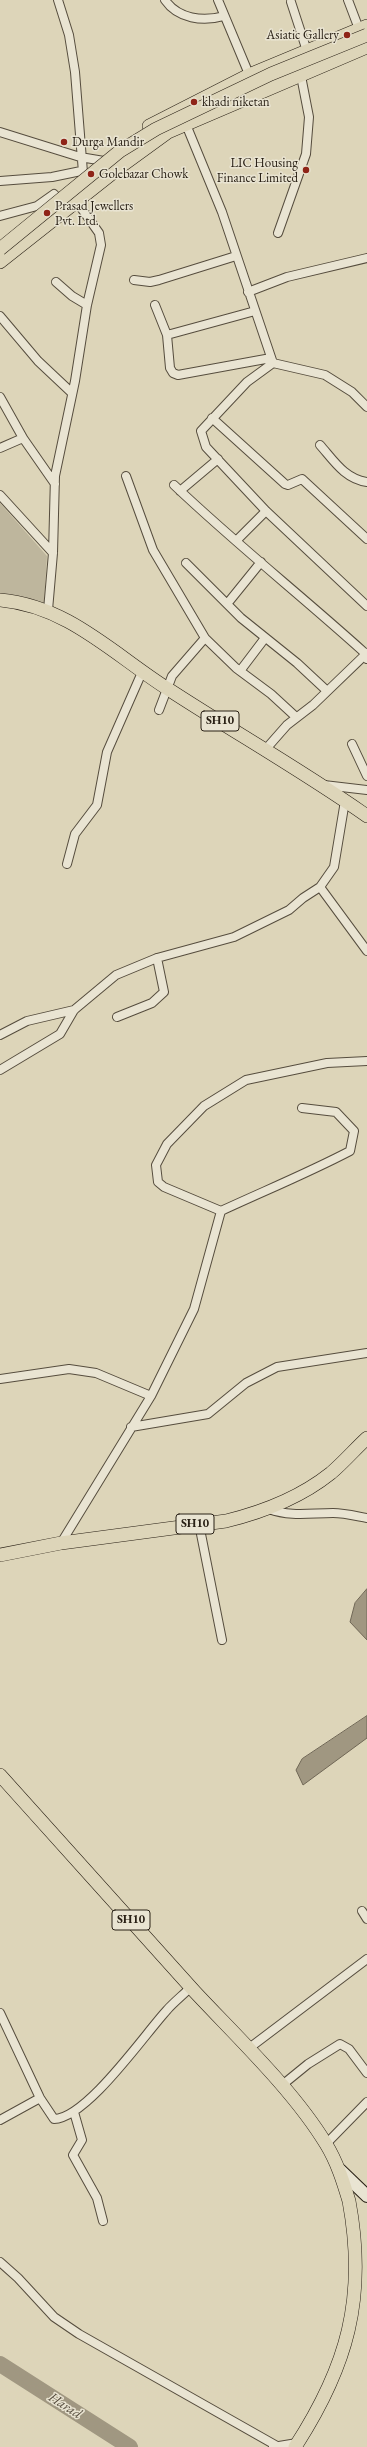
<!DOCTYPE html>
<html>
<head>
<meta charset="utf-8">
<style>
	body { margin:0 }
	canvas { display:block; background:#ddd5b9 }
</style>
</head>
<body>
<canvas width="367" height="2447"></canvas>
<script>
const ctx = document.querySelector('canvas').getContext('2d');
ctx.lineJoin = 'round';
function fillPath(path, color) { ctx.fillStyle = color; ctx.fill(path, 'evenodd'); }
function trace(path, color, width, dash) { ctx.strokeStyle = color; ctx.lineWidth = width; ctx.lineCap = dash ? 'butt' : 'round'; ctx.setLineDash(dash || []); ctx.stroke(path); }
function label(font, color, halo, rows, align = 'center') {
  ctx.font = font + ' "EB Garamond",serif'; ctx.lineWidth = 3; ctx.setLineDash([]); ctx.textBaseline = 'middle'; ctx.strokeStyle = halo; ctx.fillStyle = color; for (const [text, x, y, turn = 0] of rows) {
    ctx.save(); ctx.translate(x, y); ctx.rotate((+turn || 0) * Math.PI / 180); ctx.textAlign = isNaN(turn) ? turn : align; if (halo) ctx.strokeText(text, 0, 0); ctx.fillText(text, 0, 0); ctx.restore();
  }
}
fillPath(new Path2D(`
	M0,503L47,556L44,603L0,595Z`), '#beb69d');
const water = new Path2D(`
	M367,1589V1640L350,1622L355,1603Z
	M367,1716V1738L303,1785L296,1770L302,1759Z`);
fillPath(water, '#a09781');
trace(water, '#706756', 1);
trace(new Path2D(`
	M0,2364L130,2447`), '#a09781', 16);
const street = new Path2D(`
	M58,0L69,35L75,72L84,185
	M165,0C178,19 203,22 224,16
	M218,0L251,79
	M348,0L359,29
	M291,2L307,51
	M185,122L222,212L273,363
	M0,132L80,157L110,162
	M0,181L52,177L81,171
	M0,216L37,206L54,194L62,203
	M278,233L306,154L309,117L301,76
	M134,280L150,282L159,280L236,256
	M56,282L72,296L87,305
	M248,292L287,277L367,258
	M155,305L167,335L170,368L173,373L178,375L271,358
	M0,316L38,361L72,393
	M167,335L255,311
	M0,397L23,438L0,448
	M367,407L352,392L325,375L273,363L247,382L201,431L206,447L266,511L367,606
	M212,418L285,484L288,485L302,479L367,539
	M23,438L55,484
	M320,445C334,461 345,479 367,482
	M126,476L153,550L205,638L236,668L271,694L296,717
	M174,485C236,544 303,597 366,654L367,659
	M180,491L218,459
	M0,495L53,553
	M236,541L266,511
	M186,563L241,618L297,663L326,690
	M227,604L261,562
	M48,610L53,553L55,476L75,381L87,305L101,245L99,233L77,202
	M240,671L265,638
	M159,710L172,676L205,638
	M352,744L367,776
	M265,750L287,725L313,705L367,653
	M324,785L367,790
	M67,864L75,834L97,805L107,752L143,670
	M320,887L334,867L345,801
	M117,1017L152,1003L164,992L157,958
	M0,1035L27,1021L74,1010
	M0,1070L60,1034L74,1010L116,975L157,958L234,937L289,910L303,898L320,887L367,951
	M221,1211C264,1191 308,1173 350,1151L354,1131L336,1112L302,1108
	M0,1379L69,1369L96,1373L151,1396
	M131,1427L208,1414L246,1383L277,1367L367,1353
	M269,1509C291,1517 310,1513 333,1513C344,1513 356,1516 367,1518
	M199,1524L222,1640
	M61,1543L151,1396L194,1309L221,1211L164,1187L158,1182L156,1165L167,1144L204,1106L246,1080L327,1063L367,1061
	M362,1911L367,1919
	M0,2013L40,2098L54,2119C87,2118 144,2035 167,2010C174,2002 183,1995 191,1987
	M248,2049L367,1959
	M281,2086L308,2064L340,2044L349,2049L367,2073
	M74,2112L82,2140L73,2155L97,2198L103,2221
	M0,2120L40,2098
	M326,2144L367,2102
	M0,2262L18,2278L54,2317L79,2334L277,2446
	M273,2447L297,2443`);
const secondary = new Path2D(`
	M340,2170L367,2196`);
const primary = new Path2D(`
	M149,126L249,75L367,26
	M0,262L124,164L168,132L367,47
	M0,600C68,606 113,654 168,689C234,732 303,771 367,816
	M0,1555L61,1543L226,1521C263,1512 301,1497 331,1473C344,1462 355,1449 367,1438
	M0,1775C65,1847 130,1920 195,1992C238,2038 294,2091 326,2144C337,2162 343,2181 349,2201C367,2298 347,2367 295,2447`);
trace(street, '#564d3e', 10);
trace(secondary, '#292015', 14);
trace(primary, '#292015', 14);
trace(street, '#e9e4d2', 8);
trace(secondary, '#e9e4d2', 12);
trace(primary, '#ddd5b9', 13);
const primaryBridge = new Path2D(`
	M0,249L120,151L156,129L271,74L367,35`);
trace(primaryBridge, '#292015', 14, []);
trace(primaryBridge, '#ddd5b9', 13);
for (const [x, y, r, color] of [
	[347,35,4,"#8f2418"],
	[194,102,4,"#8f2418"],
	[64,142,4,"#8f2418"],
	[306,170,4,"#8f2418"],
	[91,174,4,"#8f2418"],
	[47,213,4,"#8f2418"]
]) { const dot = new Path2D(); dot.arc(x, y, r, 0, 2 * Math.PI); ctx.fillStyle = color; ctx.fill(dot); trace(dot, '#e9e4d2', 1.5); }
for (const [x, y, w] of [
	[220,721,38],
	[195,1524,38],
	[131,1920,38]
]) { const box = new Path2D(); box.roundRect(x - w / 2, y - 10, w, 20, 3); ctx.fillStyle = '#e9e4d2'; ctx.fill(box); trace(box, '#292015', 1); }
label('bold 12px', '#292015', null, [
	["SH10",220,721],
	["SH10",195,1524],
	["SH10",131,1920]
]);
label('13px', '#292015', '#e9e4d2', [
	["Asiatic Gallery",339,35,"right"],
	["khadi niketan",202,102],
	["Durga Mandir",72,142],
	["LIC Housing",298,163,"right"],
	["Finance Limited",298,178,"right"],
	["Golebazar Chowk",99,174],
	["Prasad Jewellers",55,206],
	["Pvt. Ltd.",55,221]
], 'left');
label('italic 14px', '#534a3b', '#e9e4d2', [
	["Harad",65,2406,33]
]);
</script>
</body>
</html>
